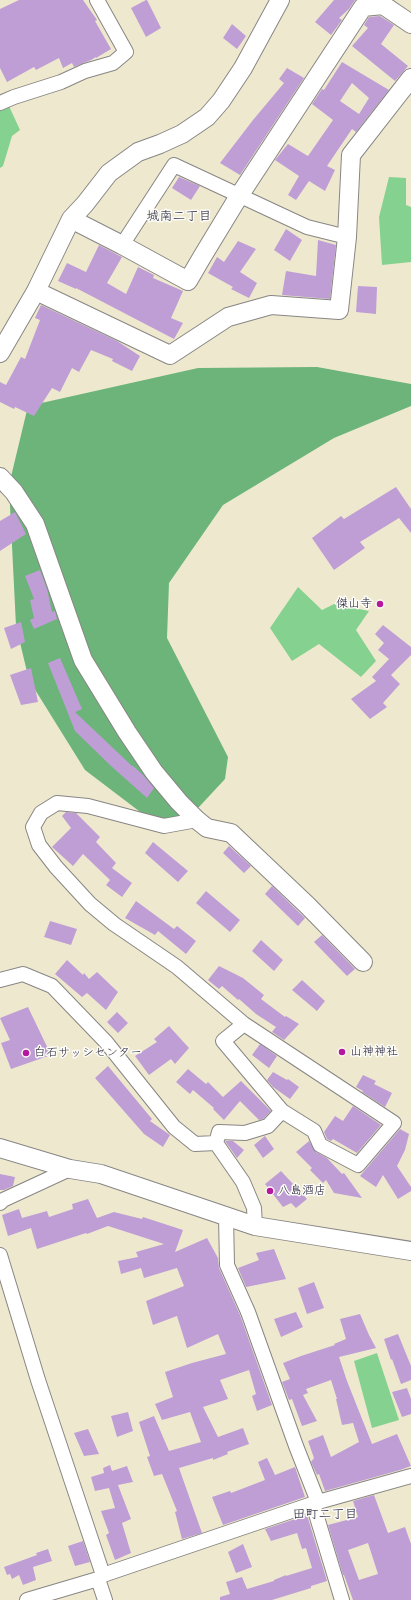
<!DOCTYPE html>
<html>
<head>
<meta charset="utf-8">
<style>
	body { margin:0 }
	canvas { display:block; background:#eee9ce }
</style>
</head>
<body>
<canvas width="411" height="1600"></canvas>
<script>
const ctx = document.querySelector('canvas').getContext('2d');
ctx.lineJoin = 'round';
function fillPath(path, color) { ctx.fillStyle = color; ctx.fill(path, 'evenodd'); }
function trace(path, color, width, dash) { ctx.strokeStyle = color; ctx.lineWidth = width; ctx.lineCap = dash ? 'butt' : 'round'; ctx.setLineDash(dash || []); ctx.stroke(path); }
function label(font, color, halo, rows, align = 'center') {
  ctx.font = font + ' Sriracha,"Klee One",sans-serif'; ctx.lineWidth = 3; ctx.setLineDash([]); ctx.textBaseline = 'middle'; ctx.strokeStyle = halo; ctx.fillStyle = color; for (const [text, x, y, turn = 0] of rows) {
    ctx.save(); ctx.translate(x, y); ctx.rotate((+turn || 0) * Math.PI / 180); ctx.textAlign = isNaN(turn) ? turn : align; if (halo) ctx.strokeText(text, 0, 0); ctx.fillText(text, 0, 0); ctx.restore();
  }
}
fillPath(new Path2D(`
	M9,106L20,130L12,136L3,166L0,168V111Z
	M389,177L406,178V205L411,207V262L382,265L379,217Z
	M298,587L322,610L334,604L369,611L356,630L376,661L361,677L319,644L292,661L270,628Z
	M377,1353L399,1420L372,1428L354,1361Z`), '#85d290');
fillPath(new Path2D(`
	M317,367L411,384V406L334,438L223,505L169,583L167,638L228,757L225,779L199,807L160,827L85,770L29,680L16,626L9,485L28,406L198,368Z`), '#6cb47a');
fillPath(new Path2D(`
	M19,0H83L97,20L95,21L111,49L96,58V57L91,60L74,67L72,63L63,68L59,58L36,70L34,67L7,82L0,68V9Z
	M146,0H147L161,28L146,37L131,8Z
	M334,0H355L349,9L339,18L342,20L331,35L315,22Z
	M380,16L394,25L381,44L408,66L395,81L352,46L368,28L364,25L369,17Z
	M232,24L246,36L237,49L223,38Z
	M342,62L389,90L356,132L352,129L327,166L335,170L325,191L309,181L296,200L288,195L299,176L275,160L288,144L308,156L333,120L312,104L322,89L324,90ZM352,83L369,98L359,114L340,101Z
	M287,68L304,78L240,175L220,163L253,120L284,83L279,79Z
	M179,177L200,186L191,200L172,188Z
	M286,229L302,240L290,261L274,250Z
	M318,240L336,245L330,299L282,295L286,271L316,276Z
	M238,241L256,249L240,272L257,283L249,298L231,289L233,287L208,273L217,257L224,262Z
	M99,245L122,257L107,283L126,294L138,267L154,275L153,278L183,291L171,318L183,323L174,339L76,288V289L58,281L67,263L86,272Z
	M358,286L377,287L376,314L356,312Z
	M41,305L117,341L140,356L132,371L112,361L113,359L91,350L79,372L72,368L60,392L52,388L34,416L15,407L14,409L0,402V382L6,385L21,357L25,359L40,320L35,318Z
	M396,487L411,509V533L399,518L360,542L365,548L334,570L312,538L341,516L344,519Z
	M15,512L26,534L0,551V521Z
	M40,570L47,589L52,612L55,611L57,619L34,629L30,620L34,618L30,600L34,599L25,576Z
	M21,622L25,642L11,649L4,628Z
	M383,625L411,647V655L391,675L400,684L383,703L387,707L370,719L351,699L376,681L372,677L389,659L378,650L384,643L375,634Z
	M60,658L82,709L75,712L132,766H133L143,775L154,788L147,798L110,765L75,731L48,663Z
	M31,668L38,702L21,705L10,675Z
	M66,812L76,813L100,837L96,842L116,863L112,868L132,883L122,897L106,885L110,880L83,854L73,866L52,847L71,828L62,816Z
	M153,842L188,871L178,882L145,853Z
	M229,846L251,866L244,873L223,853Z
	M272,886L305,918L298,926L265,894Z
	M206,891L240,920L230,932L196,903Z
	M136,901L174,929L177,926L196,941L186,954L158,931L155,935L125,918Z
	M50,921L77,929L71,945L44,937Z
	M322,935L355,969L347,976L314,942Z
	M261,940L283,960L274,971L252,951Z
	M67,960L83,975L84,973L89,979L97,972L118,992L106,1010L87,993L82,997L55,974Z
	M219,966L243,978L264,995L261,999L285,1017L286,1016L299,1024L284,1040L272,1032L276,1027L256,1014L239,999L238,1000L222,986L219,989L208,980Z
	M302,980L325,1001L317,1011L292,990Z
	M28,1007L51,1055L11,1069L1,1043L10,1040L0,1018Z
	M117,1012L128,1023L118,1033L107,1022Z
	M169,1026L189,1048L175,1064L171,1059L149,1075L135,1056L157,1042L154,1039Z
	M260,1044L277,1056L269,1068L252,1055Z
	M108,1066L152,1119L150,1121L170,1135L163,1147L144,1134L95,1078Z
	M188,1069L206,1084L208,1082L223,1097L241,1081L271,1111L263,1119L259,1120L240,1101L224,1120L213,1109L214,1108L193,1090L190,1094L176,1082Z
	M273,1072L287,1080L288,1079L299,1087L290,1099L273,1087L267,1080Z
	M363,1075L376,1081L374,1084L392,1093L385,1107L362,1092L363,1091L356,1087Z
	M353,1106L381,1125L357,1153L333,1139L331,1141L327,1139L324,1132L335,1116L343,1121Z
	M400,1129L409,1134L405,1150L397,1166L411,1187V1191L398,1199L383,1175L376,1187L360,1176Z
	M265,1136L274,1149L263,1158L254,1145Z
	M225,1141H233L244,1150L237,1158Z
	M309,1141L316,1152L327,1158L342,1174L344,1173L362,1198L334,1193L326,1180L323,1183L310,1170L312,1168L296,1152Z
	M281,1171L307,1199L296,1208L291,1203L283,1207L265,1184Z
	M0,1174L15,1177L13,1186L4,1190H0Z
	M88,1199L97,1218L114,1212L142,1219L143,1217L183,1230L175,1252L207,1238L218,1258L219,1268L240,1315L272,1405L257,1411L252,1396L256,1394L249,1370L220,1380L228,1399L203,1407L218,1437L243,1428L249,1444L227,1452L228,1454L213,1460V1458L179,1468L202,1533L182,1539L175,1512L177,1511L162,1474L154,1476L147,1457L150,1456L139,1422L154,1416L169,1451L201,1442L190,1412L162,1420L155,1404L173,1397L165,1372L192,1363L226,1354L218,1334L187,1348L177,1316L153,1325L146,1301L184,1286L177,1268L144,1278L141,1268L121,1274L118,1261L138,1257L136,1252L164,1244L108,1226L87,1234L86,1233L37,1249L31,1228L8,1236L2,1215L19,1209L22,1218L47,1211L49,1217L73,1209L72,1204Z
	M274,1249L286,1279L246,1287L238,1268L259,1260L256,1253Z
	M314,1282L324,1308L307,1314L298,1288Z
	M296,1312L303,1327L281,1337L274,1319Z
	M360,1314L369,1335L376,1348L339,1357L347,1381L372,1444L397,1434L411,1466L400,1470L325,1491L319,1474L317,1475L311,1462L314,1458L308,1441L323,1435L331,1457L359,1442L353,1423L342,1425L336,1399H337L331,1380L306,1389L308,1393L303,1395L317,1421L302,1426L292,1399L289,1400L282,1382L290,1379L283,1363L301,1356L335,1345L334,1344L346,1339L340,1319Z
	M398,1334L411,1366V1380L401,1384L392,1359L391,1360L384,1339Z
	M407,1388L411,1399V1414L402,1417L392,1392Z
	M128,1412L133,1431L117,1437L111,1416Z
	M88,1429L99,1454L84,1456L74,1433Z
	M267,1458L275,1475L295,1467L305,1497L223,1525L212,1497L230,1491L231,1493L265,1480L258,1462Z
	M110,1465L112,1471L127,1466L133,1482L118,1485L131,1519L122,1523L131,1553L115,1560L106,1535L109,1533L101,1511L115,1508L109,1488L95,1491L91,1477L104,1473L103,1468Z
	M374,1495L388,1533L405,1527L411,1544V1600H353L344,1575H343L328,1525L358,1517L353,1501ZM368,1543L378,1574L359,1580L348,1550Z
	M307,1515L327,1581L311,1586V1588L272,1600H220V1597L230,1594L226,1582L242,1577L247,1589L274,1581V1580L286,1575V1576L312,1568L306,1548L302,1549L297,1533L271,1541L265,1529Z
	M83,1541L90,1562L75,1566L68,1546Z
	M243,1544L252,1567L236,1573L228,1552Z
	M48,1549L52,1561L33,1567L36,1580L23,1585L19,1575L12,1579L10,1574L7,1575L4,1567L37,1555L36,1553Z`), '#bf9ed6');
const minor = new Path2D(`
	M0,103L14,97L61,82L85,71L113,63L126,52L97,0
	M122,245L174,165L307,227L347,237
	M197,820L164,826L88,806L57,803L41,813L33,827L39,845L56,867L90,904L114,924L177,967L244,1024L394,1123L358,1165L320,1145L314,1131L282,1111
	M0,980L23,974L52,986L106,1042L174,1127L195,1144L216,1143
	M216,1143L219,1132L245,1133L268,1126L282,1111L223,1041L244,1024
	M216,1143L243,1182L254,1208L255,1226
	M0,1203L3,1200L70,1169
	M226,1217L227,1265L248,1312L296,1446L318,1502
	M0,1255L38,1380L103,1575
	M313,1504L342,1600
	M98,1579L105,1600
	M27,1600L98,1579L103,1575L318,1502L411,1476`);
const tertiary = new Path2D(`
	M71,219L122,245L188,281L202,257L239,196L363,7L383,5L411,24
	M36,291L170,355L228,317L271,305L339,310L347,237L351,155L411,78
	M0,353L36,291L71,219L85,204L109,173L138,152L160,144L182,134L207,117L221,101L243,68L280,0
	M0,477L14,492L35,524L83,660L127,732L154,772L179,802L197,820L207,828L231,833L307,905L363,962
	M0,1148L70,1169L101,1174L255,1226L411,1251`);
trace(minor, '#888684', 16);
trace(tertiary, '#888684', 20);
trace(minor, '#fff', 14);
trace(tertiary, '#fff', 18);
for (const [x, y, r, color] of [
	[380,604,4,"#b5179e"],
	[342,1052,4,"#b5179e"],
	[26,1053,4,"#b5179e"],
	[270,1191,4,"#b5179e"]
]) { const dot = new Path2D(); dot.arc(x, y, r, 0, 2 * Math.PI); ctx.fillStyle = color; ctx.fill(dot); trace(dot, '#fdfcf7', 1.5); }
label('12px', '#22223b', '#fdfcf7', [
	["傑山寺",372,604,"right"],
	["山神神社",350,1052],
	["白石サッシセンター",34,1053],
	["八島酒店",278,1191]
], 'left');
label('13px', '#22223b', '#fdfcf7', [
	["城南二丁目",179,217],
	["田町二丁目",325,1515]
]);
</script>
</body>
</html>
